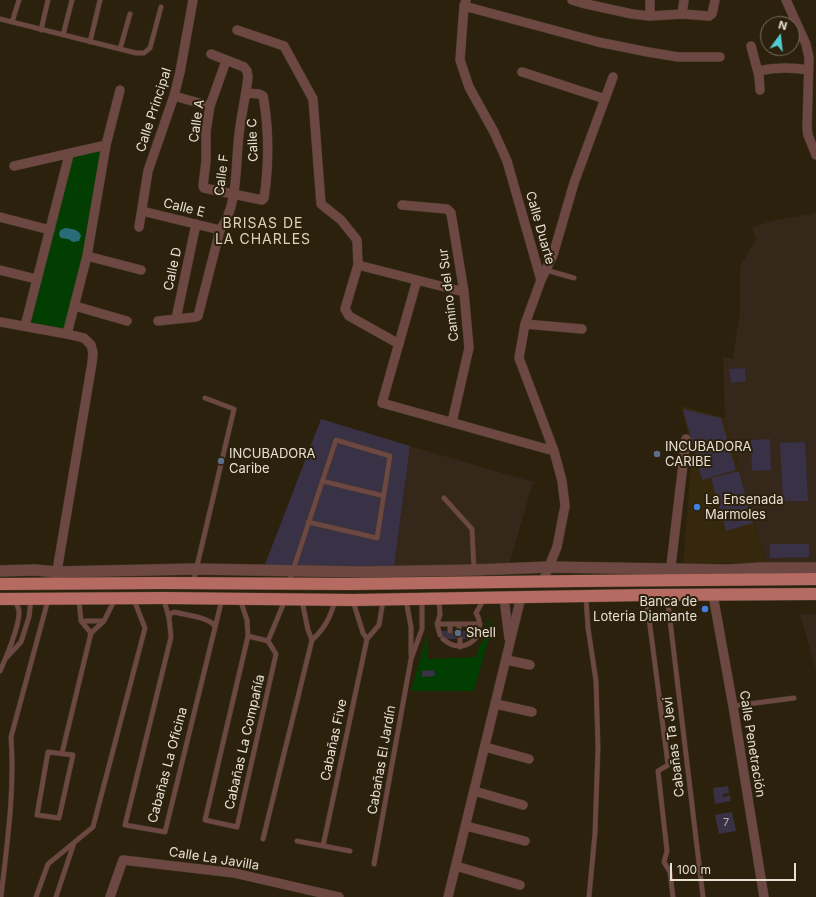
<!DOCTYPE html>
<html>
<head>
<meta charset="utf-8">
<style>
	body { margin:0 }
	#map { position:relative; width:816px; height:897px; overflow:hidden; background:#2c210d; font-family:Inter,sans-serif }
	canvas { display:block }
	.north { position:absolute; left:760px; top:16px; width:40px; height:40px; box-sizing:border-box; background:#2c210d; border:1px solid #776d5d; border-radius:50%; rotate:15deg; font-size:11px; font-weight:700; line-height:16px; text-align:center; color:#e7e0d4 }
	.north::after { content:''; display:block; margin:auto; width:14px; height:18px; background:#51ccd2; clip-path:polygon(50% 0,100% 100%,50% 72%,0 100%) }
	.scale { position:absolute; left:670px; top:863px; width:126px; height:18px; box-sizing:border-box; border:2px solid #e7e0d4; border-top:0; padding-left:5px; font-size:12px; line-height:14px; white-space:nowrap; color:#e7e0d4; -webkit-text-stroke:3px #2c210d; paint-order:stroke }
</style>
</head>
<body>
<div id="map">
<canvas width="816" height="897"></canvas>
<div class="north">N</div>
<div class="scale">100 m</div>
</div>
<script>
const ctx = document.querySelector('canvas').getContext('2d');
ctx.lineJoin = 'round';
function fillPath(path, color) { ctx.fillStyle = color; ctx.fill(path, 'evenodd'); }
function trace(path, color, width, dash) { ctx.strokeStyle = color; ctx.lineWidth = width; ctx.lineCap = dash ? 'butt' : 'round'; ctx.setLineDash(dash || []); ctx.stroke(path); }
function label(font, color, halo, rows, align = 'center') {
  ctx.font = font + ' Inter,sans-serif'; ctx.lineWidth = 4; ctx.setLineDash([]); ctx.textBaseline = 'middle'; ctx.strokeStyle = halo; ctx.fillStyle = color; for (const [text, x, y, turn = 0] of rows) {
    ctx.save(); ctx.translate(x, y); ctx.rotate((+turn || 0) * Math.PI / 180); ctx.textAlign = isNaN(turn) ? turn : align; if (halo) ctx.strokeText(text, 0, 0); ctx.fillText(text, 0, 0); ctx.restore();
  }
}
fillPath(new Path2D(`
	M681,406L725,418L766,563H721L683,565L692,451Z`), '#36280c');
fillPath(new Path2D(`
	M816,212V575L770,576L725,418L723,357L733,359L740,311V267L756,239L752,227L776,220L812,214Z
	M410,446L533,482L509,565L394,568Z
	M800,614H816V670Z`), '#36271b');
fillPath(new Path2D(`
	M100,151L102,154L87,235L65,327L61,329L33,324L31,319L72,156Z
	M491,619V630L474,691H411L428,632V659L477,657L479,647L488,633L487,625Z`), '#023d02');
fillPath(new Path2D(`
	M66,228C72,229 79,229 81,236L79,241L73,242L68,239L61,238C57,233 60,229 66,228Z`), '#286d75');
fillPath(new Path2D(`
	M745,368L746,381L731,383L729,369Z
	M683,409L721,418L736,470L702,480Z
	M321,419L410,446L394,568L264,567Z
	M770,439L771,470L752,471L751,440Z
	M805,442L808,501H783L780,443Z
	M739,471L753,523L726,531L711,478Z
	M770,544H809V557L770,558Z
	M440,631H477V639H440Z
	M434,670L435,676L422,677V671Z
	M728,786L729,793L723,794V797L730,795L731,801L715,804L713,788Z
	M732,812L736,831L719,834L715,815Z`), '#393145');
const service = new Path2D(`
	M0,19L136,53H144L150,48L161,7
	M12,22L19,0
	M41,30L48,0
	M63,35L72,0
	M90,42L100,0
	M120,49L130,14
	M546,270L574,278
	M322,481L384,496
	M444,498L472,529L474,570
	M289,582L336,440L390,456L377,538L308,522
	M193,583L234,409L205,398
	M646,595L668,765L658,771L667,851L664,862L670,872L673,897
	M667,595L703,897
	M586,598L588,628L596,681L598,747L595,833L589,897
	M240,599L247,620L248,636L205,820L237,827L276,654L268,641L285,600
	M79,600L81,621L91,633
	M164,600L169,618L171,637L125,825L165,832L222,599
	M406,600L411,627V656
	M439,600L440,615L437,624L440,635
	M302,601L308,630L312,640
	M353,601L363,633L367,639
	M169,618L170,614L174,612C186,615 208,617 215,626
	M81,621H104
	M437,624H480
	M450,624V631
	M459,624V631
	M468,624L469,631
	M248,636L268,641
	M477,637C480,628 481,621 476,613L484,599
	M443,639C453,648 465,649 475,639
	M460,639V647
	M7,657L21,642L29,617L31,599
	M0,671C6,658 20,625 19,611C18,607 16,603 15,599
	M733,706L794,698
	M48,752L73,755L59,818L37,815Z
	M62,753L91,633L104,621L115,599
	M263,839L312,640C325,628 330,618 335,601
	M297,841L350,851
	M323,846L367,639L379,625L383,601
	M374,864L411,659L422,629V600
	M1,897C7,844 15,790 11,737L48,600
	M36,897L48,864L93,827L145,628L134,600
	M56,897L74,843`);
const minor = new Path2D(`
	M466,0L464,6L460,60L469,87L494,132L507,161L541,280L525,324L519,358L554,451L562,481L565,506L557,547L543,581
	M572,0L582,3L632,14L650,16L682,14L709,16L712,14L715,0
	M786,0L806,44L809,58L807,128L808,135L816,155
	M464,6L598,42L648,52L678,57H720
	M682,14L684,0
	M650,16V0
	M237,30L284,46L313,99L321,204L341,220L357,240L358,265L345,309L349,316L399,344
	M751,46L759,76L760,90
	M226,61L210,106L206,131V161L203,186L204,188L262,200L264,198C269,165 269,133 264,101L263,96L259,94L246,93
	M758,71C776,67 790,67 808,70
	M522,72L605,99
	M174,96L210,106
	M14,166L106,145
	M402,205L447,209L451,213L464,292L469,348L452,422
	M142,211L220,230
	M0,217L50,230
	M139,227L148,171L174,96L180,72L193,0
	M87,256L141,270
	M358,265L464,292
	M0,270L36,279
	M417,280L382,403L554,451
	M541,280L553,255L574,183L613,77
	M75,306L127,321
	M176,319L196,224
	M158,321L196,317L198,316L220,230C239,204 235,165 239,135C241,115 246,96 248,77L247,71L244,67L211,54
	M0,322L67,334L84,338L91,345L93,353L92,363L56,577
	M525,324L582,329
	M25,326L69,155
	M67,334L87,256L106,145L120,90
	M670,574L686,439
	M713,595L733,706L764,897
	M504,598L509,638
	M507,660L530,665
	M496,704L532,712
	M485,747L529,759
	M474,791L523,805
	M466,826L525,841
	M456,866L520,885
	M110,897L123,860L234,873L339,897
	M448,897L521,597`);
const tertiary = new Path2D(`
	M0,571L35,570L57,572L196,569L363,572L474,570L549,567L728,570L761,568H816`);
const primary = new Path2D(`
	M0,584L163,583L352,584L577,581L816,579
	M0,599L164,598L353,600L646,595L816,594`);
trace(service, '#463c29', 5.5);
trace(minor, '#463c29', 10);
trace(tertiary, '#463c29', 12);
trace(primary, '#463c29', 13);
trace(service, '#6d4843', 4.5);
trace(minor, '#6d4843', 9);
trace(tertiary, '#6d4843', 11);
trace(primary, '#b66b62', 12);
for (const [x, y, r, color] of [
	[657,454,4,"#5c6f8a"],
	[221,461,4,"#5c6f8a"],
	[697,507,4,"#3f7fe0"],
	[705,609,4,"#3f7fe0"],
	[458,633,4,"#5c6f8a"]
]) { const dot = new Path2D(); dot.arc(x, y, r, 0, 2 * Math.PI); ctx.fillStyle = color; ctx.fill(dot); trace(dot, '#2c210d', 1.5); }
label('11px', '#bcb4b0', null, [
	["7",726,823]
]);
label('13px', '#e7e0d4', '#2c210d', [
	["Calle Principal",154,110,-72],
	["Calle A",197,121,-82],
	["Calle C",253,140,-92],
	["Calle F",222,175,-83],
	["Calle E",184,208,14],
	["Calle Duarte",540,228,74],
	["Calle D",173,269,-78],
	["Camino del Sur",449,295,-97],
	["Cabañas Five",334,740,-78],
	["Cabañas La Compañía",245,742,-77],
	["Calle Penetración",752,744,81],
	["Cabañas Ta Jevi",674,747,-97],
	["Cabañas El Jardín",382,760,-80],
	["Cabañas La Oficina",168,765,-75],
	["Calle La Javilla",214,859,9]
]);
label('13px', '#e7e0d4', '#2c210d', [
	["INCUBADORA",665,447],
	["CARIBE",665,462],
	["INCUBADORA",229,454],
	["Caribe",229,469],
	["La Ensenada",705,500],
	["Marmoles",705,515],
	["Banca de",697,602,"right"],
	["Loteria Diamante",697,617,"right"],
	["Shell",466,633]
], 'left');
ctx.letterSpacing = '1px';
label('14px', '#e1d3ba', '#2c210d', [
	["BRISAS DE",263,224],
	["LA CHARLES",263,240]
]);
ctx.letterSpacing = '0px';
</script>
</body>
</html>
